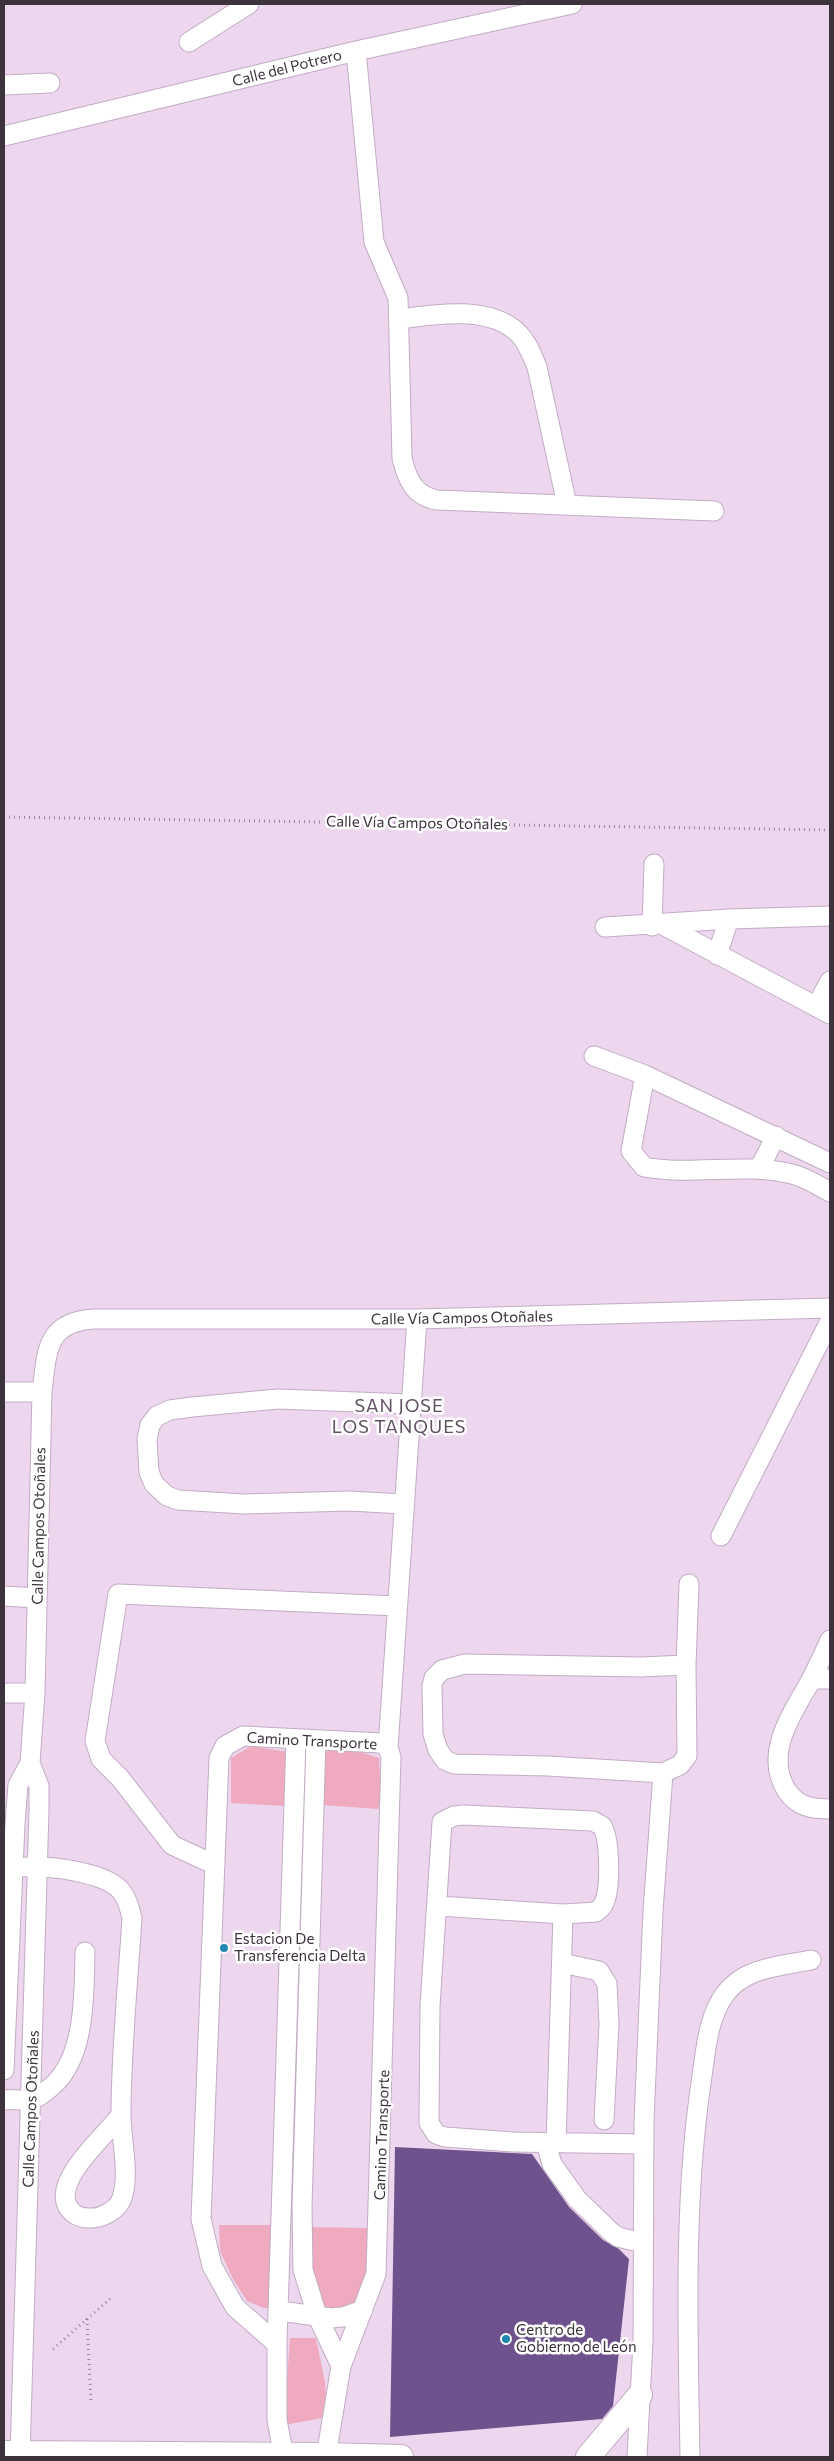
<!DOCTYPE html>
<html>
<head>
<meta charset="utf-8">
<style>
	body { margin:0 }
	#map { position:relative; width:834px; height:2461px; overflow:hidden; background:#ecd7ee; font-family:Commissioner,sans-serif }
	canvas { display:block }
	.frame { position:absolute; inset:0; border:5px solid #3c333c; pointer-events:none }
</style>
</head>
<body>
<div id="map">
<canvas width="834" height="2461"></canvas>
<div class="frame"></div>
</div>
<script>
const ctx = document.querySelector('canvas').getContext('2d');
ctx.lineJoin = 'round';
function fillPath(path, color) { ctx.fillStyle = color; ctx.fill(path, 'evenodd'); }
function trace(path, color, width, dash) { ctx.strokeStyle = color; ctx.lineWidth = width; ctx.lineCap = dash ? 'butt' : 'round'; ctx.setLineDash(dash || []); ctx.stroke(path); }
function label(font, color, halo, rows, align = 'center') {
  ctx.font = font + ' Commissioner,sans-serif'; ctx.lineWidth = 5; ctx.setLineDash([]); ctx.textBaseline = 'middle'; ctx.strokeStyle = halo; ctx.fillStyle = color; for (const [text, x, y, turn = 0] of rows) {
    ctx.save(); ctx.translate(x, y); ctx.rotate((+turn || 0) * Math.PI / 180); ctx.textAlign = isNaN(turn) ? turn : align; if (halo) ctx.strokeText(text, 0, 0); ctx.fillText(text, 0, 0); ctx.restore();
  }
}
fillPath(new Path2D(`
	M251,1746L288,1752L285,1806L231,1803V1758Z
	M333,1748L354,1750L379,1758L381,1800L378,1809L322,1805L326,1752Z
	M219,2225H274L272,2308H264L247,2301L233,2279L220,2251Z
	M309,2227L369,2228C368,2251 372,2295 347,2308C339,2312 328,2312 320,2314L308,2269Z
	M290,2338H316L325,2382L327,2417L284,2425Z`), '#efaabf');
fillPath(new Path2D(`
	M395,2147L532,2154L569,2207L603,2240L619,2249L629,2259L613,2406L602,2419L390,2437Z`), '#6d528d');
const minor = new Path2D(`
	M189,42L249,4
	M356,51L374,242L398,298L402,458C407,479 414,496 437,500L714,511
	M4,85L50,83
	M4,136L356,51L572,4
	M400,319C435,314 491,305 519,334C528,343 532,356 537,367L567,505
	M663,925L830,1014
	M652,926L654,864
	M605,927L729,919L830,916
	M717,955L729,919
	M816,1007L830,981
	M594,1056L645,1075L830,1163
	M645,1075L631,1151L644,1167C693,1176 743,1162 792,1174C805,1177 819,1186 830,1192
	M759,1169L776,1136
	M4,1392H42
	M404,1504L349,1501L244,1504L178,1500L167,1496L154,1484L149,1472L147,1439L150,1425L157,1416L170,1410L192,1407L278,1399L410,1404
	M721,1536L830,1321
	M4,1596L37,1598
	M830,1640C824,1654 817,1668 810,1682C792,1714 763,1754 787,1791C798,1807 812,1809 830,1809
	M686,1665L641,1667L465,1664L442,1670L434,1678L432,1686L433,1734L438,1750L445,1760L454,1764L548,1766L663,1773L680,1765L687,1756L686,1665L689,1584
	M812,1679H830
	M4,1693H35
	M316,1740L302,2207L303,2270L317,2315L341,2366
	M388,1748L417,1319
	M215,1865L172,1845L120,1778L101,1759L95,1741L118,1594L397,1606
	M26,1867C50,1866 107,1872 122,1892C127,1899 130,1909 132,1918C128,1983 121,2049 121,2115C121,2139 130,2174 122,2198C118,2210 101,2219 89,2218C80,2218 71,2214 67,2205C55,2178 105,2136 121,2115
	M438,1906L563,1914L596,1912C599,1909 603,1907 604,1903C611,1888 610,1839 602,1826L593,1821L464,1815L454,1816L442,1822L430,2006L429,2123L436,2134L445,2137L513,2142L644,2144
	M562,1963L599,1971L607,1984L609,2024L604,2120
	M4,2070L15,1824L18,1785L30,1763L35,1693L42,1392C47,1352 45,1322 94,1319H417L830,1308
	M4,2100C12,2099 23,2101 31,2099C38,2098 45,2092 51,2087C86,2058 84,1994 85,1952
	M546,2143L552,2164L577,2199L611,2232L618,2237L643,2243
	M556,2143L563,1914
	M280,2311L331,2318L343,2317L363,2310
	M277,2344L296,1739
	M20,2457L39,1810V1786L30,1763
	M284,2457L277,2420V2344L235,2307L212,2266L201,2219L219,1758L225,1746L243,1736L381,1743L388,1748L391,1757L376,2274L341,2366L326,2457
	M637,2457L643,2341L644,2121L653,1911L663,1773
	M690,2457C688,2332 683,2200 702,2076C706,2049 708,2017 725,1994C745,1967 781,1966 811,1960`);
const major = new Path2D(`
	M4,2453L326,2455L401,2457
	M588,2457L640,2395`);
trace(minor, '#c1adc3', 21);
trace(major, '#c1adc3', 26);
trace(new Path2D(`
	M4,817L830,830
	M87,2319L91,2403
	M53,2349L111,2298`), '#968797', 3, [1, 4]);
trace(minor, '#fff', 19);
trace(major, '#fff', 24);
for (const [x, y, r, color] of [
	[224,1948,5,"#2187b0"],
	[506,2339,5,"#2187b0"]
]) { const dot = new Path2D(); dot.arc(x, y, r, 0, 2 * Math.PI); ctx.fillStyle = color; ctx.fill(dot); trace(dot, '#fff', 2); }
label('15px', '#3c333c', '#fff', [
	["Calle del Potrero",287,68,-14],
	["Calle Vía Campos Otoñales",417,823,1],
	["Calle Vía Campos Otoñales",462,1318,-1],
	["Calle Campos Otoñales",39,1526,-89],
	["Camino Transporte",312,1741,3],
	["Calle Campos Otoñales",31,2109,-88],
	["Camino Transporte",382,2135,-88]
]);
label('15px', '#3c333c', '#fff', [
	["Estacion De",234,1939],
	["Transferencia Delta",234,1956],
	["Centro de",516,2330],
	["Gobierno de León",516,2347]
], 'left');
ctx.letterSpacing = '1px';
label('18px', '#615063', '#fff', [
	["SAN JOSE",399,1406],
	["LOS TANQUES",399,1427]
]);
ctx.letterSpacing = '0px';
</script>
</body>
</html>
